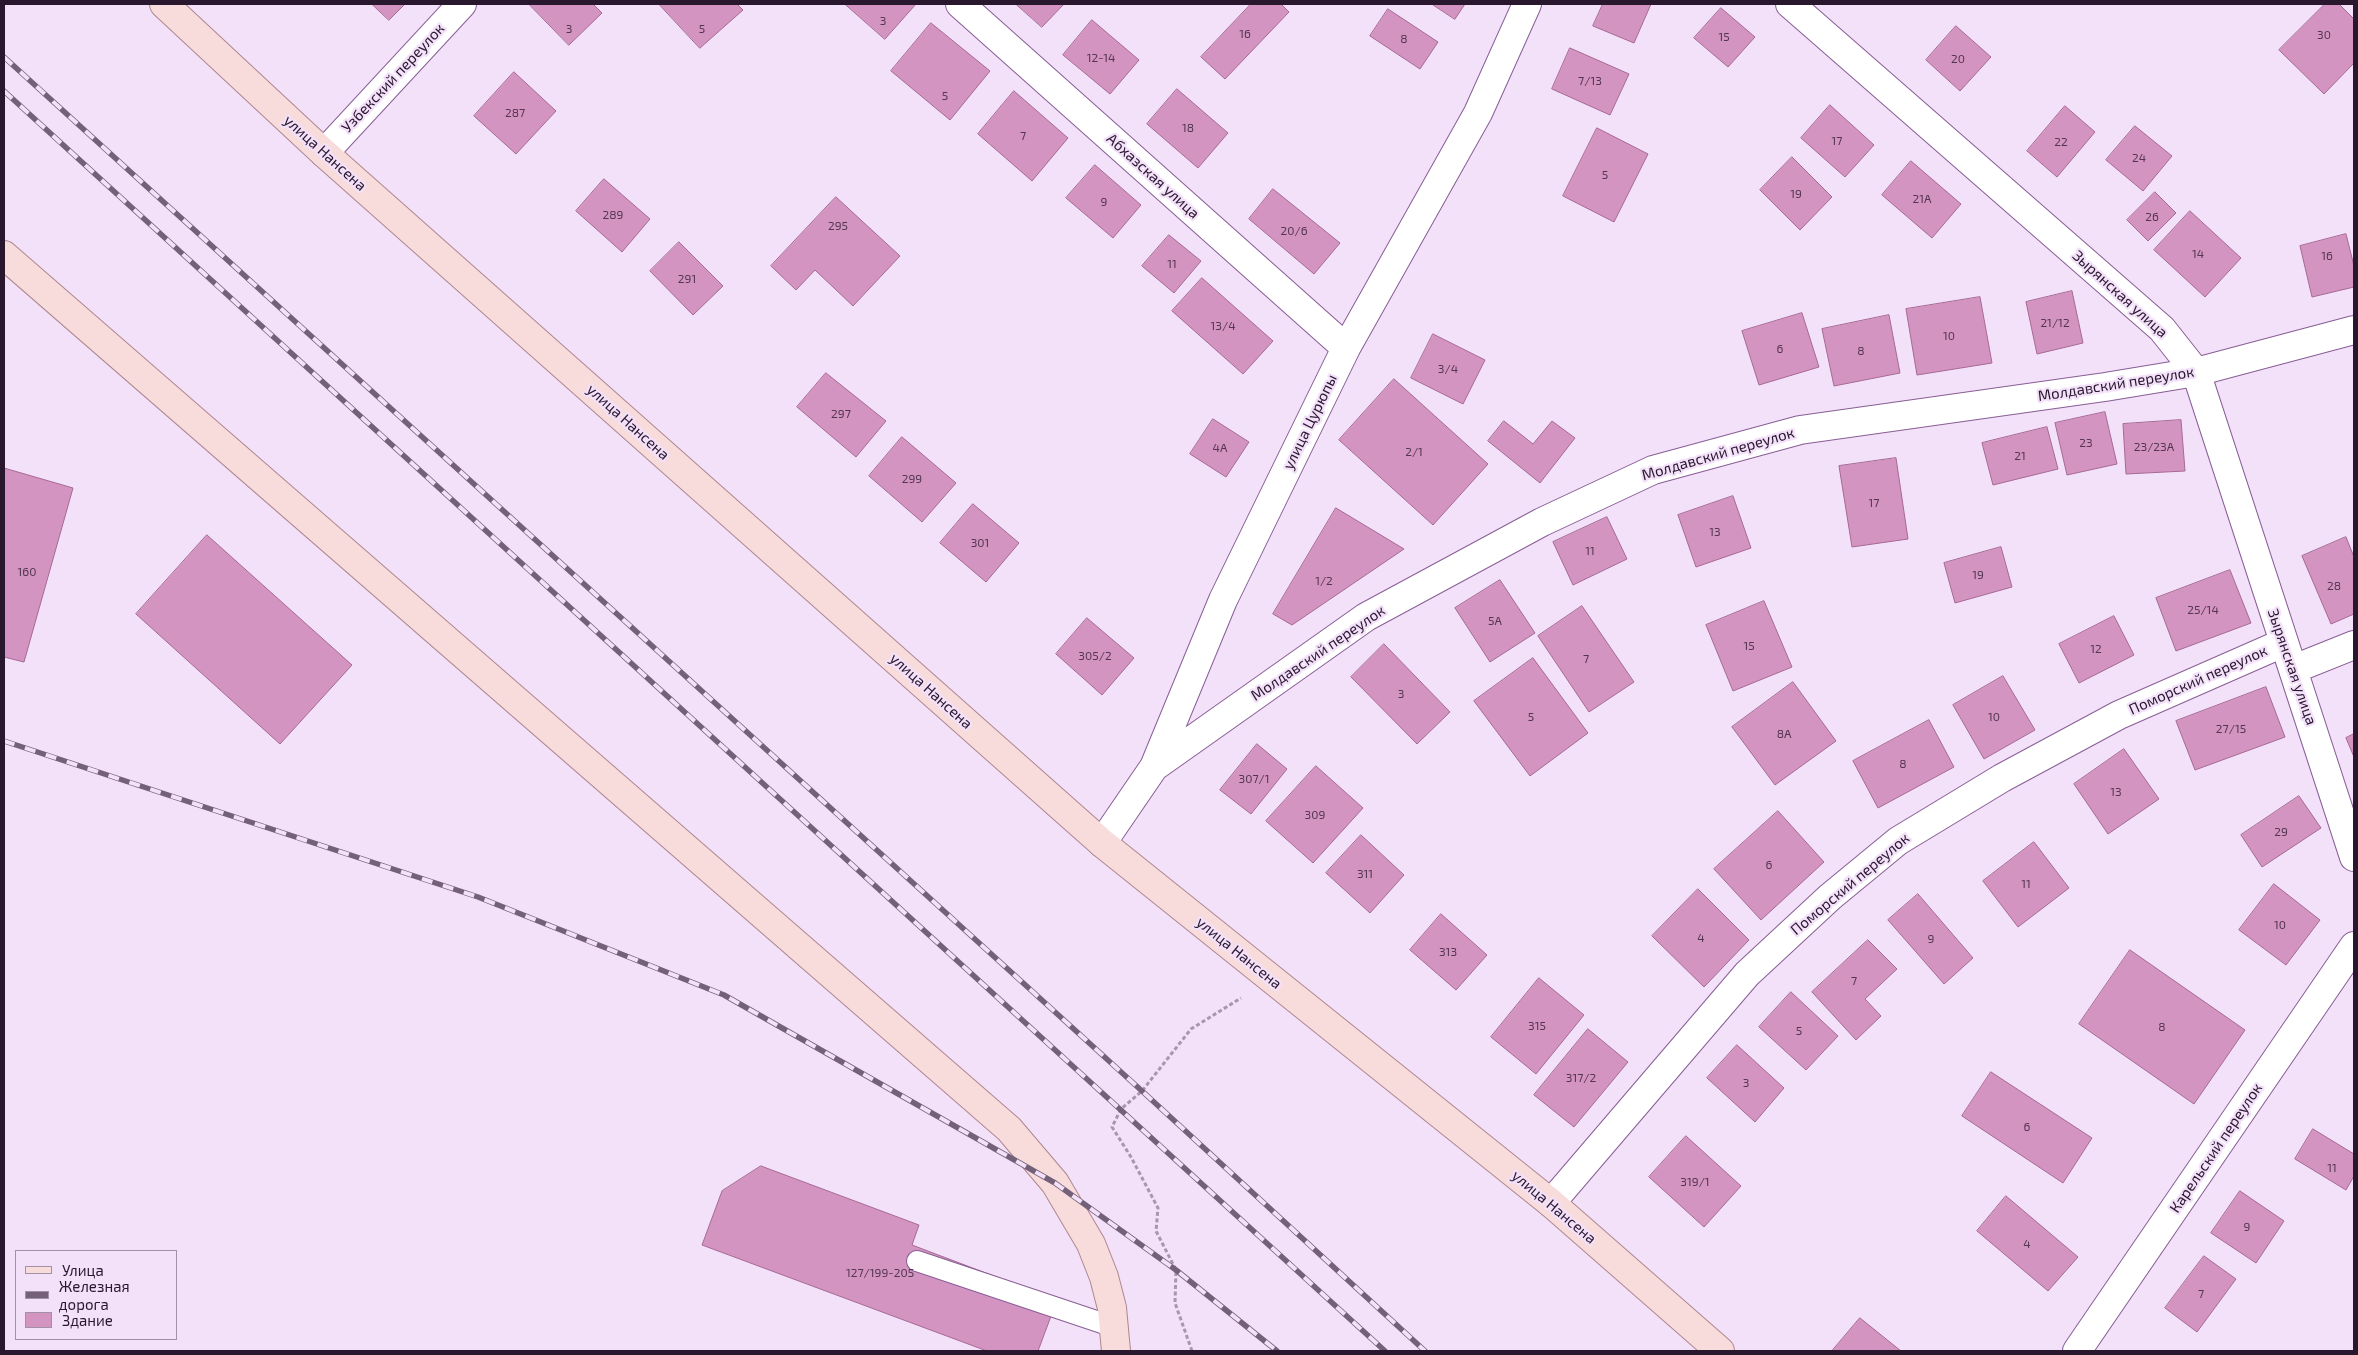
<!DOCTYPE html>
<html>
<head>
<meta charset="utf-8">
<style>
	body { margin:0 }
	#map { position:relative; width:2358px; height:1355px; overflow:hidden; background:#f3e0f9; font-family:"Exo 2",sans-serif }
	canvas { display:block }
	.frame { position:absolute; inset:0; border:5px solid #29172e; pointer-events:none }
	.legend { position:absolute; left:15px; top:1250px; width:162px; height:90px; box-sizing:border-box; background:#f3e0f9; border:1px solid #a290a8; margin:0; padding:6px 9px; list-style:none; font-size:15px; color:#29172e }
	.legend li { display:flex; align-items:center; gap:10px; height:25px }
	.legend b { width:25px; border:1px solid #a290a8 }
</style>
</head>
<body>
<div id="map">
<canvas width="2358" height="1355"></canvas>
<div class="frame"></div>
<ul class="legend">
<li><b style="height:6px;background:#f8dcdc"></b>Улица</li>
<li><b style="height:6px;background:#746179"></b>Железная дорога</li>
<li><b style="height:14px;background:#d494c1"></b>Здание</li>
</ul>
</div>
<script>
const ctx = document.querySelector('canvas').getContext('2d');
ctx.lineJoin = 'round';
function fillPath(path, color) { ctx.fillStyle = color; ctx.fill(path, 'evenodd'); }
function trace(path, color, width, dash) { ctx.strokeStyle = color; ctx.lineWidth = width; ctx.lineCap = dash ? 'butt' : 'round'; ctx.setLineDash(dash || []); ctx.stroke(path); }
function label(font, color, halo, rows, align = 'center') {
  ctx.font = font + ' "Exo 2",sans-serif'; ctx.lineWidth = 4.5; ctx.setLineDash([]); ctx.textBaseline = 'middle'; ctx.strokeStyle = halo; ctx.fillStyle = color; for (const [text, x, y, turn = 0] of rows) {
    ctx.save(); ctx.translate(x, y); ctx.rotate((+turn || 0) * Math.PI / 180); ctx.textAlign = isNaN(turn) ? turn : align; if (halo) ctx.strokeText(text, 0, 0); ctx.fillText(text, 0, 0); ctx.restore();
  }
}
const building = new Path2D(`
	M372,4H405L389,20Z
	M529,4H593L602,13L569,45Z
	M659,4H737L743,10L700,48Z
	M845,4H916L885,39Z
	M1016,4H1064L1042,27Z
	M1251,4H1281L1289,12L1225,79L1201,57Z
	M1432,4H1465L1455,19Z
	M1603,4H1651L1634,43L1593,26Z
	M2325,4H2339L2354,19V63L2324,94L2279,50Z
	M1721,8L1755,37L1728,67L1694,38Z
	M1388,9L1438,42L1420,69L1370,36Z
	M1092,20L1139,60L1110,94L1063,55Z
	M931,23L990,71L950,120L891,71Z
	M1956,26L1991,57L1960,91L1926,60Z
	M1570,48L1629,74L1610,115L1552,89Z
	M514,72L556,111L516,154L474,116Z
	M1177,89L1228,133L1198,168L1147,124Z
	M1014,91L1068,138L1032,181L978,134Z
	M1830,105L1874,145L1845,177L1801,138Z
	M2065,106L2095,132L2057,177L2027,151Z
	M2135,126L2172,156L2143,191L2106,160Z
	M1597,128L1648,154L1614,222L1563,196Z
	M1792,157L1832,197L1800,230L1760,190Z
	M1911,161L1961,204L1932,238L1882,195Z
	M1095,165L1141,205L1113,238L1066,198Z
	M604,179L650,219L622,252L576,211Z
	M1273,189L1340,243L1314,274L1249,219Z
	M2155,192L2176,213L2148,241L2127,220Z
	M836,197L900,256L853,306L815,270L796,290L771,266Z
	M2190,211L2241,258L2205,297L2154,250Z
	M2346,234L2354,266V287L2312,297L2300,246Z
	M1169,235L1201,261L1174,293L1142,266Z
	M679,242L723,286L693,315L650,271Z
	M1202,278L1273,341L1243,374L1172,311Z
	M2072,291L2083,343L2037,354L2026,302Z
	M1980,297L1992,363L1917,375L1906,309Z
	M1802,313L1819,367L1759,385L1742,331Z
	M1889,315L1900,373L1834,386L1822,329Z
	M1433,334L1485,360L1463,404L1411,378Z
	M826,373L886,421L856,457L797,407Z
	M1394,379L1488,464L1433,525L1339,440Z
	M2105,412L2117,464L2067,475L2055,423Z
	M1213,419L1249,442L1226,477L1190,454Z
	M2181,420L2185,471L2126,474L2123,424Z
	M1504,421L1533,444L1552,421L1575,438L1540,483L1488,441Z
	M2047,427L2058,469L1993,485L1982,443Z
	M902,437L956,483L922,522L869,476Z
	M1896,458L1908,539L1852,547L1839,466Z
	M4,468L73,488L24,662L4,657Z
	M1733,496L1751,548L1696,567L1678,515Z
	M973,504L1019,543L986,582L940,543Z
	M1336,508L1404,549L1292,625L1273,614Z
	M1607,517L1627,559L1573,585L1553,542Z
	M207,535L352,665L280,744L136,614Z
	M2346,537L2354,557V614L2331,624L2302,556Z
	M2001,547L2012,587L1955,603L1944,563Z
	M2230,570L2251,623L2176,651L2156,598Z
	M1500,580L1535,633L1490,662L1455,608Z
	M1764,601L1792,667L1733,691L1706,625Z
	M1582,606L1634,682L1589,712L1538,636Z
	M2114,616L2134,655L2079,683L2059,644Z
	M1087,618L1134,658L1102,695L1056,654Z
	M1384,644L1450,712L1417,744L1351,677Z
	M1533,658L1588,733L1530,776L1474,701Z
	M2003,676L2035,730L1984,759L1953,705Z
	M1793,682L1836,741L1775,785L1732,727Z
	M2266,687L2285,737L2195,770L2176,721Z
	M1929,720L1954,767L1878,808L1853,761Z
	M2354,734V757L2346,738Z
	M1257,744L1287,769L1251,814L1220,790Z
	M2124,749L2159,799L2108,834L2074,784Z
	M1316,766L1363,808L1313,863L1266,821Z
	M2299,796L2321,828L2262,867L2241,835Z
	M1778,811L1824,862L1761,920L1714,869Z
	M1361,835L1404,875L1370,913L1326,873Z
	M2034,842L2069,888L2018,927L1983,881Z
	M2274,884L2320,920L2286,965L2239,930Z
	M1698,889L1749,940L1704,987L1652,936Z
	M1918,894L1973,958L1944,984L1888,920Z
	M1441,914L1487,955L1456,990L1410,950Z
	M1868,940L1897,969L1865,999L1881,1016L1856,1040L1812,992Z
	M2130,950L2245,1030L2194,1104L2079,1024Z
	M1539,978L1584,1015L1536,1074L1491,1037Z
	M1791,992L1838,1036L1806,1070L1759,1027Z
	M1588,1029L1628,1062L1574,1127L1534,1095Z
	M1737,1045L1784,1088L1755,1122L1707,1078Z
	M1991,1072L2092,1138L2063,1183L1962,1116Z
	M2313,1129L2354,1154V1176L2346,1190L2295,1159Z
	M1686,1136L1741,1186L1704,1227L1649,1177Z
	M761,1166L919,1225L912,1245L1057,1300L1038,1351H987L702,1245L722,1191Z
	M2240,1191L2284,1221L2256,1263L2211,1233Z
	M2006,1196L2078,1257L2048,1291L1977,1231Z
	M2204,1256L2236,1279L2197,1332L2165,1308Z
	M1860,1318L1901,1351H1832Z`);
fillPath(building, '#d494c1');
trace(building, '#a56994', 1);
const lane = new Path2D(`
	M917,1261L1114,1327`);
const street = new Path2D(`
	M960,4L1346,348
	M1790,4L2162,329L2196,372L2354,857
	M324,153L462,4
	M2294,669L2354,645
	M1154,767L1366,617L1542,522L1653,470L1800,430L2105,387L2196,372L2354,330
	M1102,843L1154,767L1223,600L1346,348L1478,113L1527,4
	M1551,1203L1747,974L1830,897L1898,841L2002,778L2119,715L2283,643
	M2077,1351L2354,946`);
const primary = new Path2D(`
	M164,4L324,153L1102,843L1551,1203L1720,1351
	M4,255L1009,1129L1055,1183L1091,1244L1104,1277L1112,1308L1116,1351`);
trace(lane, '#885e95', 22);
trace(street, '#885e95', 30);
trace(primary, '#ad8790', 30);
trace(new Path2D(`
	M1192,1351L1175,1303L1176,1270L1156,1231L1158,1208L1131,1157L1112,1127L1121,1109L1142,1091L1191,1029L1241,998`), '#a996ae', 3, [4, 2.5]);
trace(lane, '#fff', 20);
trace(street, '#fff', 28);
trace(primary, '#f8dcdc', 28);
const rail = new Path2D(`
	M4,57L1142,1091L1425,1351
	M4,91L1385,1351
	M4,741L478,897L724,995L1055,1183L1176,1270L1277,1351`);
trace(rail, '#746179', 5.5);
trace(rail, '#f3e0f9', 4, [11]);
label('12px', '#543653', null, [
	["3",883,21],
	["3",569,29],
	["5",702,29],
	["16",1245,34],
	["30",2324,35],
	["15",1724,37],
	["8",1404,39],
	["12-14",1101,58],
	["20",1958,59],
	["7/13",1590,81],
	["5",945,96],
	["287",515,113],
	["18",1188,128],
	["7",1023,136],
	["17",1837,141],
	["22",2061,142],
	["24",2139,158],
	["5",1605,175],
	["19",1796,194],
	["21А",1922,199],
	["9",1104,202],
	["289",613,215],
	["26",2152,217],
	["295",838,226],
	["20/6",1294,231],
	["14",2198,254],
	["16",2327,256],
	["11",1172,264],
	["291",687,279],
	["21/12",2055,323],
	["13/4",1223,326],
	["10",1949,336],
	["6",1780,349],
	["8",1861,351],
	["3/4",1448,369],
	["297",841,414],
	["23",2086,443],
	["23/23А",2154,447],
	["4А",1220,448],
	["2/1",1414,452],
	["21",2020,456],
	["299",912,479],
	["17",1874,503],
	["13",1715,532],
	["301",980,543],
	["11",1590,551],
	["160",27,572],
	["19",1978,575],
	["1/2",1324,581],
	["28",2334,586],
	["25/14",2203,610],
	["5А",1495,621],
	["15",1749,646],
	["12",2096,649],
	["305/2",1095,656],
	["7",1586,659],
	["3",1401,694],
	["5",1531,717],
	["10",1994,717],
	["27/15",2231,729],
	["8А",1784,734],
	["8",1903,764],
	["307/1",1254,779],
	["13",2116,792],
	["309",1315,815],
	["29",2281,832],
	["6",1769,865],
	["311",1365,874],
	["11",2026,884],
	["10",2280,925],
	["4",1701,938],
	["9",1931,939],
	["313",1448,952],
	["7",1854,981],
	["315",1537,1026],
	["8",2162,1027],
	["5",1799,1031],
	["317/2",1581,1078],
	["3",1746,1083],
	["6",2027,1127],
	["11",2332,1168],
	["319/1",1695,1182],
	["9",2247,1227],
	["4",2027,1244],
	["127/199-205",880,1273],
	["7",2201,1294]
]);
label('15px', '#29172e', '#f3e0f9', [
	["Узбекский переулок",393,78,-47],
	["улица Нансена",325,153,42],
	["Абхазская улица",1153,176,42],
	["Зырянская улица",2120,294,42],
	["Молдавский переулок",2116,384,-9],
	["улица Нансена",628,422,42],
	["улица Цурюпы",1310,422,-64],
	["Молдавский переулок",1718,454,-16],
	["Молдавский переулок",1318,653,-34],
	["Зырянская улица",2292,667,71],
	["Поморский переулок",2198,680,-24],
	["улица Нансена",931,691,42],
	["Поморский переулок",1850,884,-40],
	["улица Нансена",1239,953,39],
	["Карельский переулок",2216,1148,-56],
	["улица Нансена",1554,1207,40]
]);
</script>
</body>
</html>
